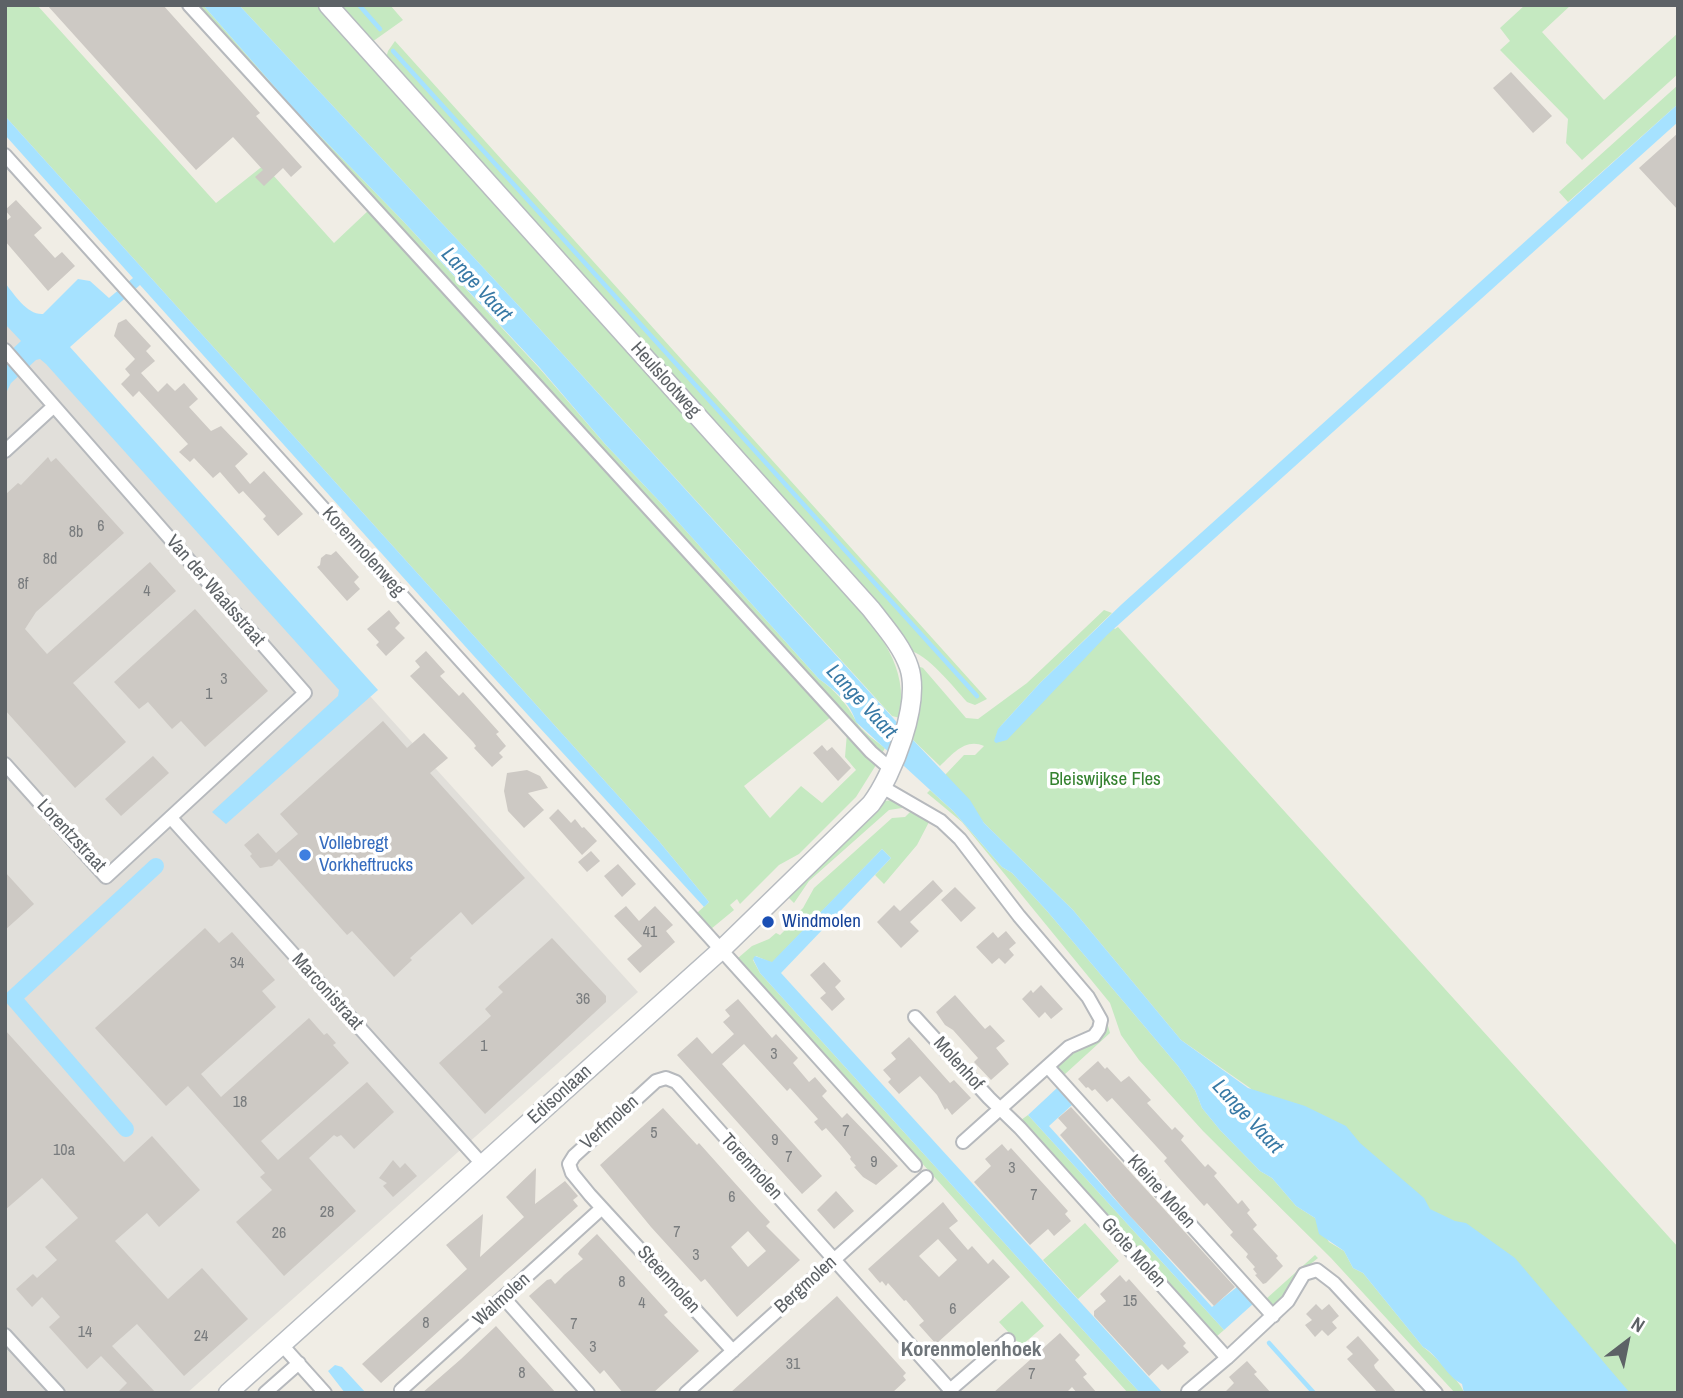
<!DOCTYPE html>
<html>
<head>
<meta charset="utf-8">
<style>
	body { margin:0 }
	#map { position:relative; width:1683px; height:1398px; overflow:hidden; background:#f0ede5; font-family:"Archivo Narrow",sans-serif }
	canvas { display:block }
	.frame { position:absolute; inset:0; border:7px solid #5d6266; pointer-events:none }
	.north { position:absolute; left:1592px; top:1307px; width:70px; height:70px; -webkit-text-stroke:5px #fff; paint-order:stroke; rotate:32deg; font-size:19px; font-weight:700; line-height:28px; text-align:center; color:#5d6266 }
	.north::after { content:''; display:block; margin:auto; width:24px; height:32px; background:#5d6266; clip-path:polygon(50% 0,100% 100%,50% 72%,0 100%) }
</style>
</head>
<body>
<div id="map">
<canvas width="1683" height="1398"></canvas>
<div class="frame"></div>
<div class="north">N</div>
</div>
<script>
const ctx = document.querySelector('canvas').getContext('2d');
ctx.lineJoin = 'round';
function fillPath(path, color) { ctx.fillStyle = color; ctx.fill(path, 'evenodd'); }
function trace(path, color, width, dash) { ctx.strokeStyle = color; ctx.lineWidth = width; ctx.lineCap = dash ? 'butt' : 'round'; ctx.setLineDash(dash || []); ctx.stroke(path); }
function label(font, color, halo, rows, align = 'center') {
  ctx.font = font + ' "Archivo Narrow",sans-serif'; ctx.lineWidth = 7; ctx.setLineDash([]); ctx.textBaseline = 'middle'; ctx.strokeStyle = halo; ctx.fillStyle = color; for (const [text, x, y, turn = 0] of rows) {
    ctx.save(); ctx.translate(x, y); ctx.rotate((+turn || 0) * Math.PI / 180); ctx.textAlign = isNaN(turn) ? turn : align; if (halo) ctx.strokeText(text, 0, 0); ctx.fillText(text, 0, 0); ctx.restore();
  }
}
fillPath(new Path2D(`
	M5,293L638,992L187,1393H5Z`), '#e1dfda');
fillPath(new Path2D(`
	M5,5H37L216,203L264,165L334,243L370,209L832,716L744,786L770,818L801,786L822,803L856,770L845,757L847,733L874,762L876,765L856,797L799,854L779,865L740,904L737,899L730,905L734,910L711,929L697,913L709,902L658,840L5,116Z
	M192,5H203L294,109L403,221L540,369L605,444L661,503L819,679C835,690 847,704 856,721C861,731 876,741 885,748L880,757Z
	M239,5H318L850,595C880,636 908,664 900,718L892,716L518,305Z
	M339,5H390L403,20L372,42Z
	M1525,5H1571L1542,32L1604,100L1678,33V74L1582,160L1566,143L1568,119L1500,50L1510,41L1500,28Z
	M395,41L987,699L975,705L967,702C953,687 928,654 908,650L386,58L388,51Z
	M1678,85V104L1568,202L1559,192Z
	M1104,610L1112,613L1040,683L998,729L1109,623L1115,629L1118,627L1678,1247V1393H1541L1250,1088L1181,1040L1073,910L984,823L945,775L964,755H975L984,746C965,738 953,754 940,766L913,740C919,713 923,692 915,665L923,668L966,718L978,719L1027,683Z
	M930,790L953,811L1002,867L1012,873L1047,911L1178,1066L1195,1090L1202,1108L1220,1130L1260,1171L1272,1178L1296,1206L1315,1218L1329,1242L1344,1251L1353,1268L1363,1273L1423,1347C1431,1352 1463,1384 1464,1393H1455L1331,1258L1203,1131L1139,1060L1121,1035L1110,1003L962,822L927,793Z
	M893,800L904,805L902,808L889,810L809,881L794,903L788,897L884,801Z
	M911,811L929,822L917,845L884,884L875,875L891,858L882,849L772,963L756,956L753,960L760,973L1140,1393H1128L738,958L752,946L769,939L776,933L780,935L785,930L783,927L803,908L814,888L892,818L905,817Z
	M1106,1019L1110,1033L1064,1075L1057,1066Z
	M1028,1115L1224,1330L1216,1337L1021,1120Z
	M1085,1223L1119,1261L1078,1299L1043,1260Z
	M1315,1255L1318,1258L1302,1271L1274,1307L1266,1299Z
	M1022,1301L1044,1326L1021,1346L999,1322Z`), '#c5e9c1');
fillPath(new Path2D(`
	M203,5H239L518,305L913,740L970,800L984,823L1073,910L1181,1040L1248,1088L1305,1106L1346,1126L1360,1143L1424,1198L1430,1209L1455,1221L1466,1223L1515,1258L1630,1393H1464L1462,1384C1446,1376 1439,1356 1423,1347L1363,1273L1353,1268L1344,1251L1319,1234L1315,1218L1296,1206L1272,1178L1260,1171L1220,1130L1202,1108L1195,1090L1178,1066L1047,911L1012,873L1002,867L953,811L856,722C851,704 834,689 819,679L661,503L605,444L540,368L403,221L294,109Z
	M1678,104V122L1107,635L1007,740L996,743L994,741L998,729L1040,683L1122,604Z
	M5,116L658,840L709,902L704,907L473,655L140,285L70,347L378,690L226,824L212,812L338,696L339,690L46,364L40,359L36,360L11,383L5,395V356L21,341L5,324V283C15,295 27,315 43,314L78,279L90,281L109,298L133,278L5,135Z
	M882,849L891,858L781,973L1163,1393H1140L760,973L753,959L755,956L772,962Z
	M1057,1088L1072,1105L1049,1126L1212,1307L1237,1287L1253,1304L1224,1330L1028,1115Z
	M335,1365L342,1367L366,1393H345L328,1371Z`), '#a6e2ff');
trace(new Path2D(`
	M359,5L380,29
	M393,51L977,696
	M1269,1343L1314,1393`), '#a6e2ff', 4.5);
trace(new Path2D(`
	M126,1129L13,998L156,866`), '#a6e2ff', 16);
fillPath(new Path2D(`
	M47,5H163L260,113L256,116L302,167L291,177L283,168L264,186L255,177L263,170L233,137L196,170Z
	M1511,72L1552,116L1533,133L1493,88Z
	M1678,133V210L1639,168Z
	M16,200L42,228L34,235L55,258L62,252L75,266L48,291L5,241V222L11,217L5,210Z
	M126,319L151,346L146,351L155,361L141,373L158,392L167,383L175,391L184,383L198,399L189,407L211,431L221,426L248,454L235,466L250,484L264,471L303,514L278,536L263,519L266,516L243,491L239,494L220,472L213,478L194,458L190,462L179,452L188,444L139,391L133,397L121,384L130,375L125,369L135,359L114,336L118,323Z
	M48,457L51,462L56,458L124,533L36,612L25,629L47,654L150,562L176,591L73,683L126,742L75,788L5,710V495L18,483L21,485Z
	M336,551L359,577L354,582L360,589L347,601L317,567L320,565L321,558L326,554L331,555Z
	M195,609L268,691L205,747L181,721L172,729L148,702L139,709L114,682Z
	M389,610L400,623L395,628L405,638L386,656L376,645L379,642L367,629Z
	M426,651L445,672L440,676L459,696L463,692L499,732L496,734L506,746L499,753L503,757L492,767L474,748L476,746L473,742L410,676L420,667L415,661Z
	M383,721L407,748L424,733L448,758L430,773L525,878L472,925L461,912L410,958L412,960L394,977L352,931L347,935L279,859L272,866L260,868L250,856L252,854L244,845L258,833L276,853L298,834L280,814Z
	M822,745L827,751L832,747L851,768L838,781L813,753Z
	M153,756L169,773L121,816L105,799Z
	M527,770L540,776L548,788L528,793L544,810L524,828L508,811L504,791L507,773Z
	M558,809L571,823L575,819L582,828L584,827L597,841L582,855L549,818Z
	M591,851L600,861L587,872L578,862Z
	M618,864L636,884L622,897L604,876Z
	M5,872L34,904L5,930Z
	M933,880L943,891L910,922L919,931L901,948L877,922L894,905L900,911Z
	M955,887L976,908L961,922L941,900Z
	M626,906L639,921L655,906L673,925L666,931L675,942L640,973L627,959L642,946L614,916Z
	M205,928L219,943L232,932L275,980L262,991L276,1007L201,1074L221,1097L309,1018L324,1035L327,1033L336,1043L333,1045L349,1063L261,1141L278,1160L367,1082L394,1112L354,1149L341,1135L337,1137L334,1135L309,1158L356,1211L284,1276L236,1222L272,1190L260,1177L265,1173L188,1086L166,1106L95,1028Z
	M1006,931L1016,943L1009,949L1014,955L1005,964L999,958L992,964L976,947L993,932L998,938Z
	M552,938L606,996V1002L485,1114L439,1063L491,1016L485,1009L503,992L498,987Z
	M824,962L841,981L835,987L845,999L832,1011L820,998L826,993L810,975Z
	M1041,985L1063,1009L1051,1019L1045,1012L1039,1018L1022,999L1031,990L1033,993Z
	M955,995L985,1029L990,1025L1005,1041L996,1048L1009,1064L991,1080L974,1062L978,1058L953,1030L945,1025L936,1012Z
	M738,999L772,1038L776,1034L798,1058L793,1063L809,1082L815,1077L827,1091L822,1096L842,1118L847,1113L898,1166L876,1185L863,1177L854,1167L856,1166L850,1159L851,1157L841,1145L826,1128L822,1131L814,1122L818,1119L790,1088L787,1091L744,1044L722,1064L822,1176L802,1194L677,1055L697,1037L712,1054L734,1034L723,1022L730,1016L725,1010Z
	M5,1030L124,1162L152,1136L200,1190L159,1227L147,1213L115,1241L168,1299L202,1268L248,1319L184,1376L137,1324L112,1346L156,1393H117L127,1383L101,1356L87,1369L49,1327L60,1317L42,1297L32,1307L16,1289L33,1274L37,1278L57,1260L45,1247L78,1218L42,1178L5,1210Z
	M909,1037L950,1083L954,1080L971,1098L952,1115L947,1108L945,1110L937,1095L920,1076L899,1094L888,1082L891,1079L883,1070L896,1059L891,1053Z
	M1098,1061L1105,1069L1107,1067L1121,1082L1129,1076L1151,1100L1147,1103L1172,1130L1175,1127L1184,1136L1181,1140L1205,1167L1208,1164L1217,1173L1214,1176L1238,1204L1242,1200L1250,1210L1247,1213L1257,1225L1253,1229L1278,1256L1276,1258L1283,1266L1266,1283L1263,1284L1255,1275L1257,1274L1253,1269L1255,1267L1246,1257L1248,1254L1230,1235L1233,1232L1207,1203L1204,1206L1177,1176L1164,1161L1167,1158L1112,1098L1107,1102L1095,1089L1092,1091L1088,1087L1086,1088L1078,1079Z
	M1071,1107L1235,1287L1214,1306L1130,1216L1060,1135L1067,1128L1058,1118Z
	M663,1108L697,1145L699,1143L758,1209L770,1222L766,1226L800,1260L737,1317L705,1279L701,1282L651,1227L600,1165ZM748,1231L766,1251L748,1267L731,1247Z
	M1002,1144L1008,1151L1011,1148L1068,1211L1065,1214L1071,1221L1054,1236L1048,1229L1030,1245L974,1182L991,1166L985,1159Z
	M393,1160L400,1168L405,1163L417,1176L393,1197L383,1186L387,1183L379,1178Z
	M536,1168L535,1204L565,1181L578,1196L573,1200L578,1206L381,1383L362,1364L467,1269L446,1245L483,1214L480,1257L524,1217L506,1197Z
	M836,1191L854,1211L834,1229L817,1210Z
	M943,1202L958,1221L949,1228L968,1250L972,1246L988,1264L993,1259L1010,1277L936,1344L919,1325L924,1321L906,1300L904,1301L888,1283L886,1286L882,1281L880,1283L868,1269ZM938,1239L957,1260L939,1277L919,1256Z
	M597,1234L668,1312L664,1315L699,1351L653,1393H623L604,1370L600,1374L529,1296L547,1280L551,1279L555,1284L564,1275L583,1259L578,1254L580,1250Z
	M1120,1275L1126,1282L1129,1279L1186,1343L1183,1346L1189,1352L1168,1370L1162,1364L1149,1376L1094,1316V1311L1106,1301L1100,1294Z
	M837,1296L906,1373L903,1376L906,1380L892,1393H730Z
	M1316,1304L1322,1310L1329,1304L1339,1316L1332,1322L1337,1328L1328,1336L1322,1330L1315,1337L1305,1325L1312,1320L1306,1314Z
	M496,1326L556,1393H422L461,1359Z
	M1060,1333L1080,1355L1075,1360L1087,1374L1083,1377L1097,1393H1077L1072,1387L1066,1393H993Z
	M1358,1336L1379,1360L1374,1365L1375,1368L1397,1393H1378L1347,1359L1353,1354L1346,1347Z
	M1247,1361L1257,1372L1254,1374L1271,1393H1224L1234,1383L1229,1377Z`), '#cdc9c4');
const street = new Path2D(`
	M189,5L871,752L892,770
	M5,155L915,1165
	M5,350L305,693L106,877L5,764
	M5,451L54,406
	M884,788L941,821L960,839L1019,916L1088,997L1101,1020L1099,1029L1094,1036L1069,1047L963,1142
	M171,818L483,1165
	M915,1017L989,1098L1020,1128L1227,1358L1188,1391L1190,1393
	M1048,1067L1273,1316
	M504,1298L588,1393
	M5,1335L58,1393
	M282,1345L325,1393
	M733,1351L590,1195L572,1173L569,1164L574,1156L656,1081L666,1078L676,1082L953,1393
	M1227,1358L1288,1301L1304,1274L1317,1270L1334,1283L1436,1393
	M950,1390L1008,1340
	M265,1393L299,1363
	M403,1393L401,1390L602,1208
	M686,1393L926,1177`);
const secondary = new Path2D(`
	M228,1393L721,950L871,804C893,775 921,703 909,667C902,646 884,626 871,609L328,5`);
trace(street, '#b6b9bd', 16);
trace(secondary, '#b7bbc0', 21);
trace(street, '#fff', 12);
trace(secondary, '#fff', 18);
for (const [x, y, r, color] of [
	[305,855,7,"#3f7fe0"],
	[768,922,7,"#1a4fb4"]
]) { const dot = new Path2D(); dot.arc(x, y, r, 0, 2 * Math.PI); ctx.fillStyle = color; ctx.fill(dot); trace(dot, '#fff', 2.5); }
label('16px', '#797c7e', null, [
	["6",101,527],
	["8b",76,533],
	["8d",50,560],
	["8f",23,585],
	["4",147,592],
	["3",224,680],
	["1",209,695],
	["41",650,933],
	["34",237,964],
	["36",583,1000],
	["1",484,1047],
	["3",774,1055],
	["18",240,1103],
	["7",846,1132],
	["5",654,1134],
	["9",775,1141],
	["10a",64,1151],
	["7",789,1158],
	["9",874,1163],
	["3",1012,1169],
	["7",1034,1196],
	["6",732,1198],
	["28",327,1213],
	["7",677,1233],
	["26",279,1234],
	["3",696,1256],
	["8",622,1283],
	["15",1130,1302],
	["4",642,1304],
	["6",953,1310],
	["8",426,1324],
	["7",574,1325],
	["14",85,1333],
	["24",201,1337],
	["3",593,1348],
	["31",793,1365],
	["8",522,1374],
	["7",1032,1375]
]);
label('19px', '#5d6266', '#fff', [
	["Heulslootweg",665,380,48],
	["Korenmolenweg",363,552,48],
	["Van der Waalsstraat",215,591,49],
	["Lorentzstraat",71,836,47],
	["Marconistraat",327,992,48],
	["Molenhof",958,1064,48],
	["Edisonlaan",560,1095,-42],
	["Verfmolen",610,1123,-42],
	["Torenmolen",751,1167,48],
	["Kleine Molen",1161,1192,48],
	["Grote Molen",1133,1253,48],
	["Steenmolen",668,1280,48],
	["Bergmolen",806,1285,-42],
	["Walmolen",502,1300,-42]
]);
label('19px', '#358230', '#fff', [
	["Bleiswijkse Fles",1105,780]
]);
label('19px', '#366cbe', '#fff', [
	["Vollebregt",319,844],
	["Vorkheftrucks",319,866]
], 'left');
label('19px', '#164399', '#fff', [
	["Windmolen",782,922]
], 'left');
label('italic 21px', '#3879a5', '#fff', [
	["Lange Vaart",476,285,47],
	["Lange Vaart",861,702,47],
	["Lange Vaart",1247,1117,47]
]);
label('bold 21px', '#6e7479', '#fff', [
	["Korenmolenhoek",971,1350]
]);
</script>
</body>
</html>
